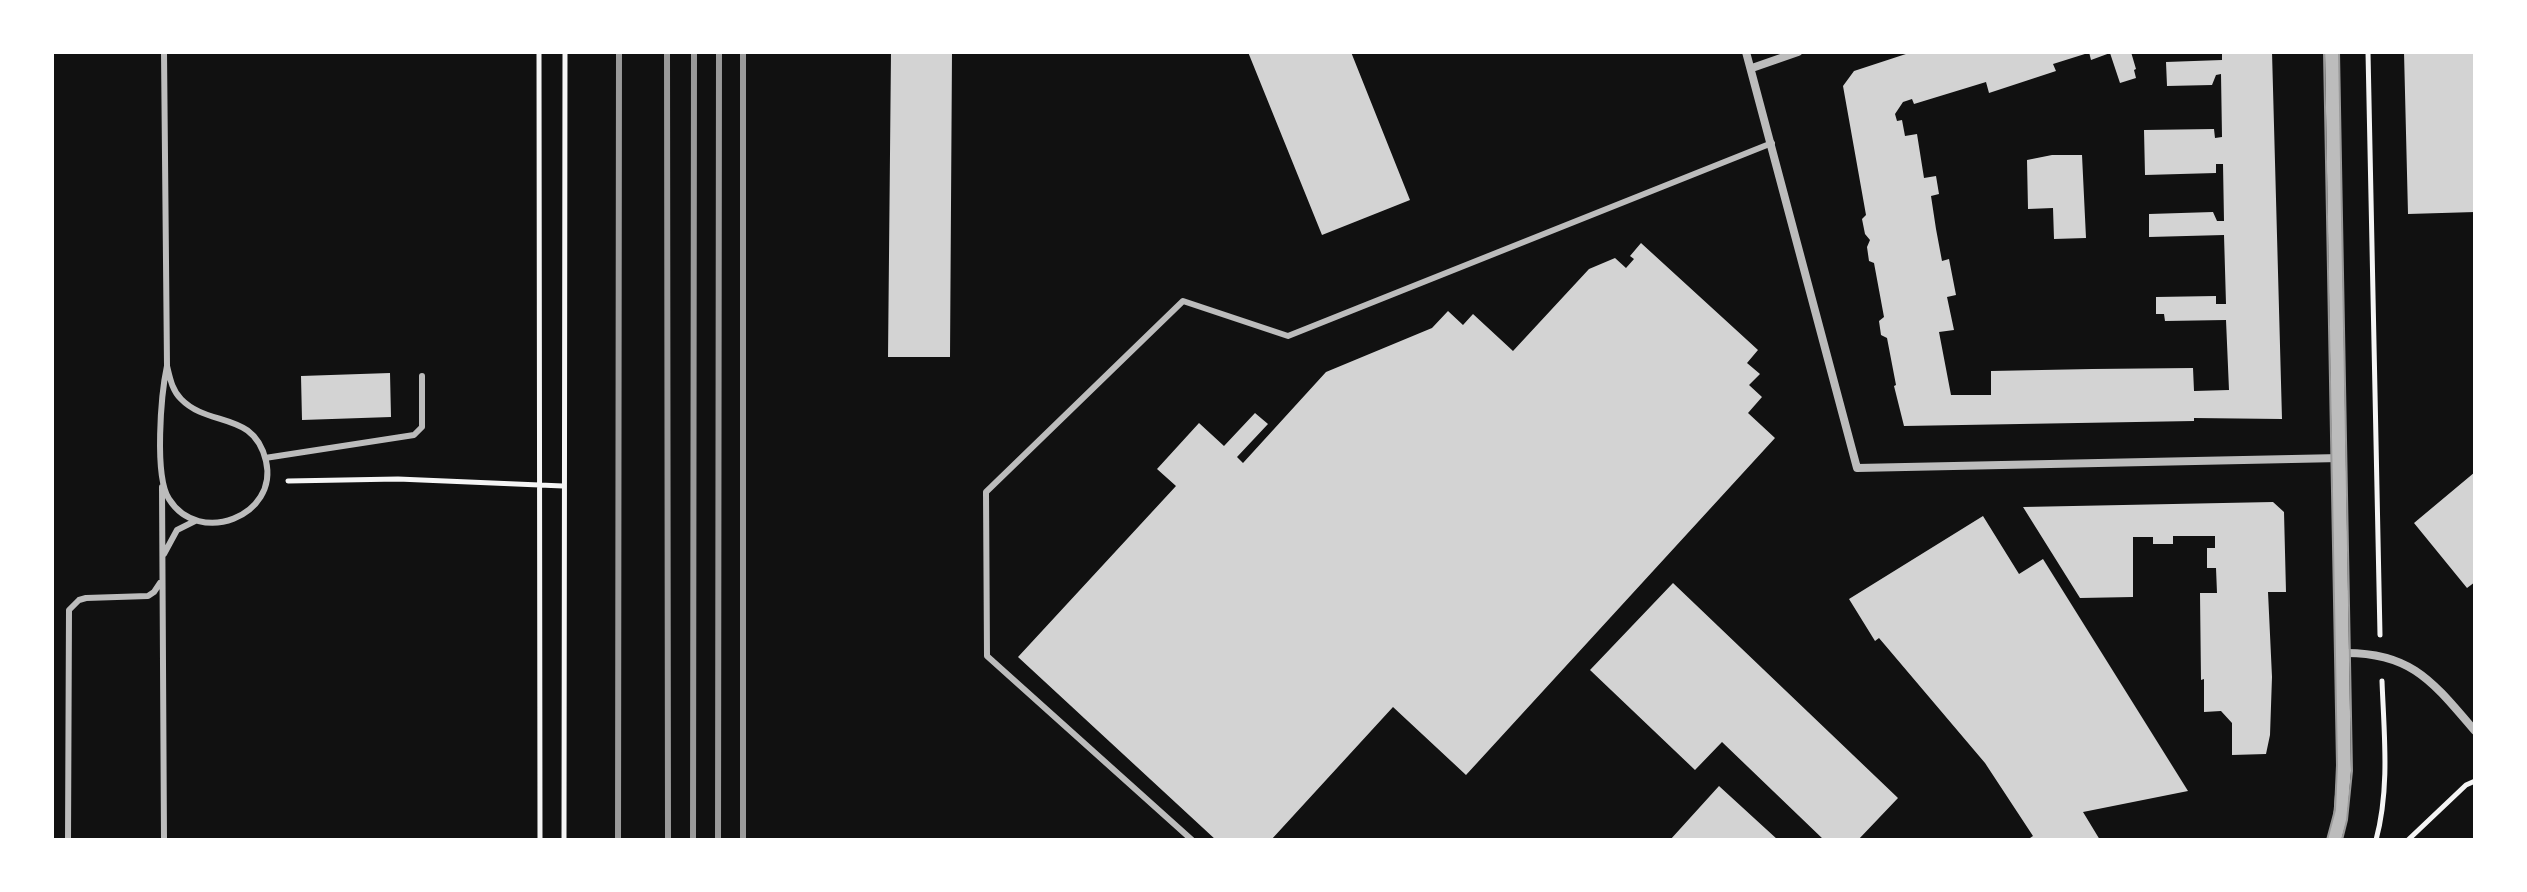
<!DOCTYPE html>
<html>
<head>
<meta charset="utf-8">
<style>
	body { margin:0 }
	#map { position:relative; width:2527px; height:892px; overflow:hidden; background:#111; font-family:"Alegreya Sans",sans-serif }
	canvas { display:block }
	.frame { position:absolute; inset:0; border:54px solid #fff; pointer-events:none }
</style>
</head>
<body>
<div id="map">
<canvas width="2527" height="892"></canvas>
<div class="frame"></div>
</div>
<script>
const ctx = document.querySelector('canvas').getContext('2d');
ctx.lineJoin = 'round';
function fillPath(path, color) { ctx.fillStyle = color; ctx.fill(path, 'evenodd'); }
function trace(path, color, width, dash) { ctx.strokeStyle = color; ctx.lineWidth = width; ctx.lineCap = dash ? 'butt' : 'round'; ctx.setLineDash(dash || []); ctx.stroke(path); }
fillPath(new Path2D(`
	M891,52H952L950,357H888Z
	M1248,52H1351L1410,200L1322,235Z
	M1912,52L2088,53L2053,64L2056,71L1989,93L1986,82L1914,104L1912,99L1903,102L1895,114L1897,121L1902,120L1905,136L1917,134L1924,178L1936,176L1939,194L1931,196L1936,229L1942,261L1949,259L1956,295L1947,297L1954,330L1939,332L1951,395H1991V371L2092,369L2193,368L2194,391L2229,390L2226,320L2165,321L2164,314H2156V297L2216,296V304H2226L2224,235L2149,237V214L2213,212L2217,221H2224L2223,164H2216V173L2145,175L2144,130L2214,129L2215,138L2222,137L2221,74L2216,75L2212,85L2167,86L2166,62L2222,60V52H2272L2282,419L2194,418V421L1904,426L1894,386L1896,385L1887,338L1881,335L1879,321L1884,317L1874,263L1869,261L1867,247L1870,240L1865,234L1862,219L1866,215L1843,86L1854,71Z
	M2089,52H2131L2136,69L2134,70L2136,78L2120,83L2110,53L2091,60Z
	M2404,52H2475V212L2408,214Z
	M2052,155H2082L2086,238L2054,239L2053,208L2028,209L2027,160Z
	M1641,243L1758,350L1747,363L1760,374L1749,385L1762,397L1748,413L1775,438L1466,775L1393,707L1271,840H1216L1018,657L1176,486L1157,469L1199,423L1224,446L1255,413L1268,424L1237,457L1243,463L1326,372L1432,328L1448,311L1463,325L1473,314L1513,351L1589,269L1615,258L1626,268L1634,259L1630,256Z
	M390,373L391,417L302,420L301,376Z
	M2475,472V582L2467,588L2414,523Z
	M2273,502L2284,512L2286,592H2268L2272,677L2270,735L2266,754L2232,755V723L2221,711L2204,712V679L2201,680L2200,593H2217L2216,568H2207V548H2215V536H2173V544H2153V537H2133V597L2080,598L2023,507Z
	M1983,516L2019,574L2043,559L2188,791L2083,812L2100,840H2027L2033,836L1985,763L1879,638L1875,641L1849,599Z
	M1673,583L1898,798L1858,840H1824L1722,742L1695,770L1590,670Z
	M1719,786L1778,840H1670Z`), '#d3d3d3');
trace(new Path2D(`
	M539,52L540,840
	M2368,52L2380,635
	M288,481L398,479L563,486
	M564,840L565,52
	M2376,840C2390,788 2384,734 2382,681
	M2408,840L2466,785L2475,781`), '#f5f5f5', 5);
trace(new Path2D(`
	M164,52L167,366C161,394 154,476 169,499C199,547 279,516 266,461C254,410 209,428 181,399C172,390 170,378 167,366
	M265,458L414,435L422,427V376
	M162,487L164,840
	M164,554L177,530L195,521
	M68,840L69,610L79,600L86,598L148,596L154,592L160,583
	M1192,840L987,656L986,492L1183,301L1288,336L1772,143`), '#bcbcbc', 6);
trace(new Path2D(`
	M1746,52L1857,468L2340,458
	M1752,68L1798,52
	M2341,653C2411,651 2433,682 2475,731`), '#bcbcbc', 8);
trace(new Path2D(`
	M2332,52L2344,771L2340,818L2334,840`), '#bcbcbc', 14);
trace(new Path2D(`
	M2324,52L2337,765L2335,810L2327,840
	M2339,52L2352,771L2347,820L2342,840`), '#9a9a9a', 2);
trace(new Path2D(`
	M667,52L668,840
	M618,840L619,52
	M693,840L694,52
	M718,840L719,52
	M743,840V52`), '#9a9a9a', 6);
</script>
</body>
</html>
